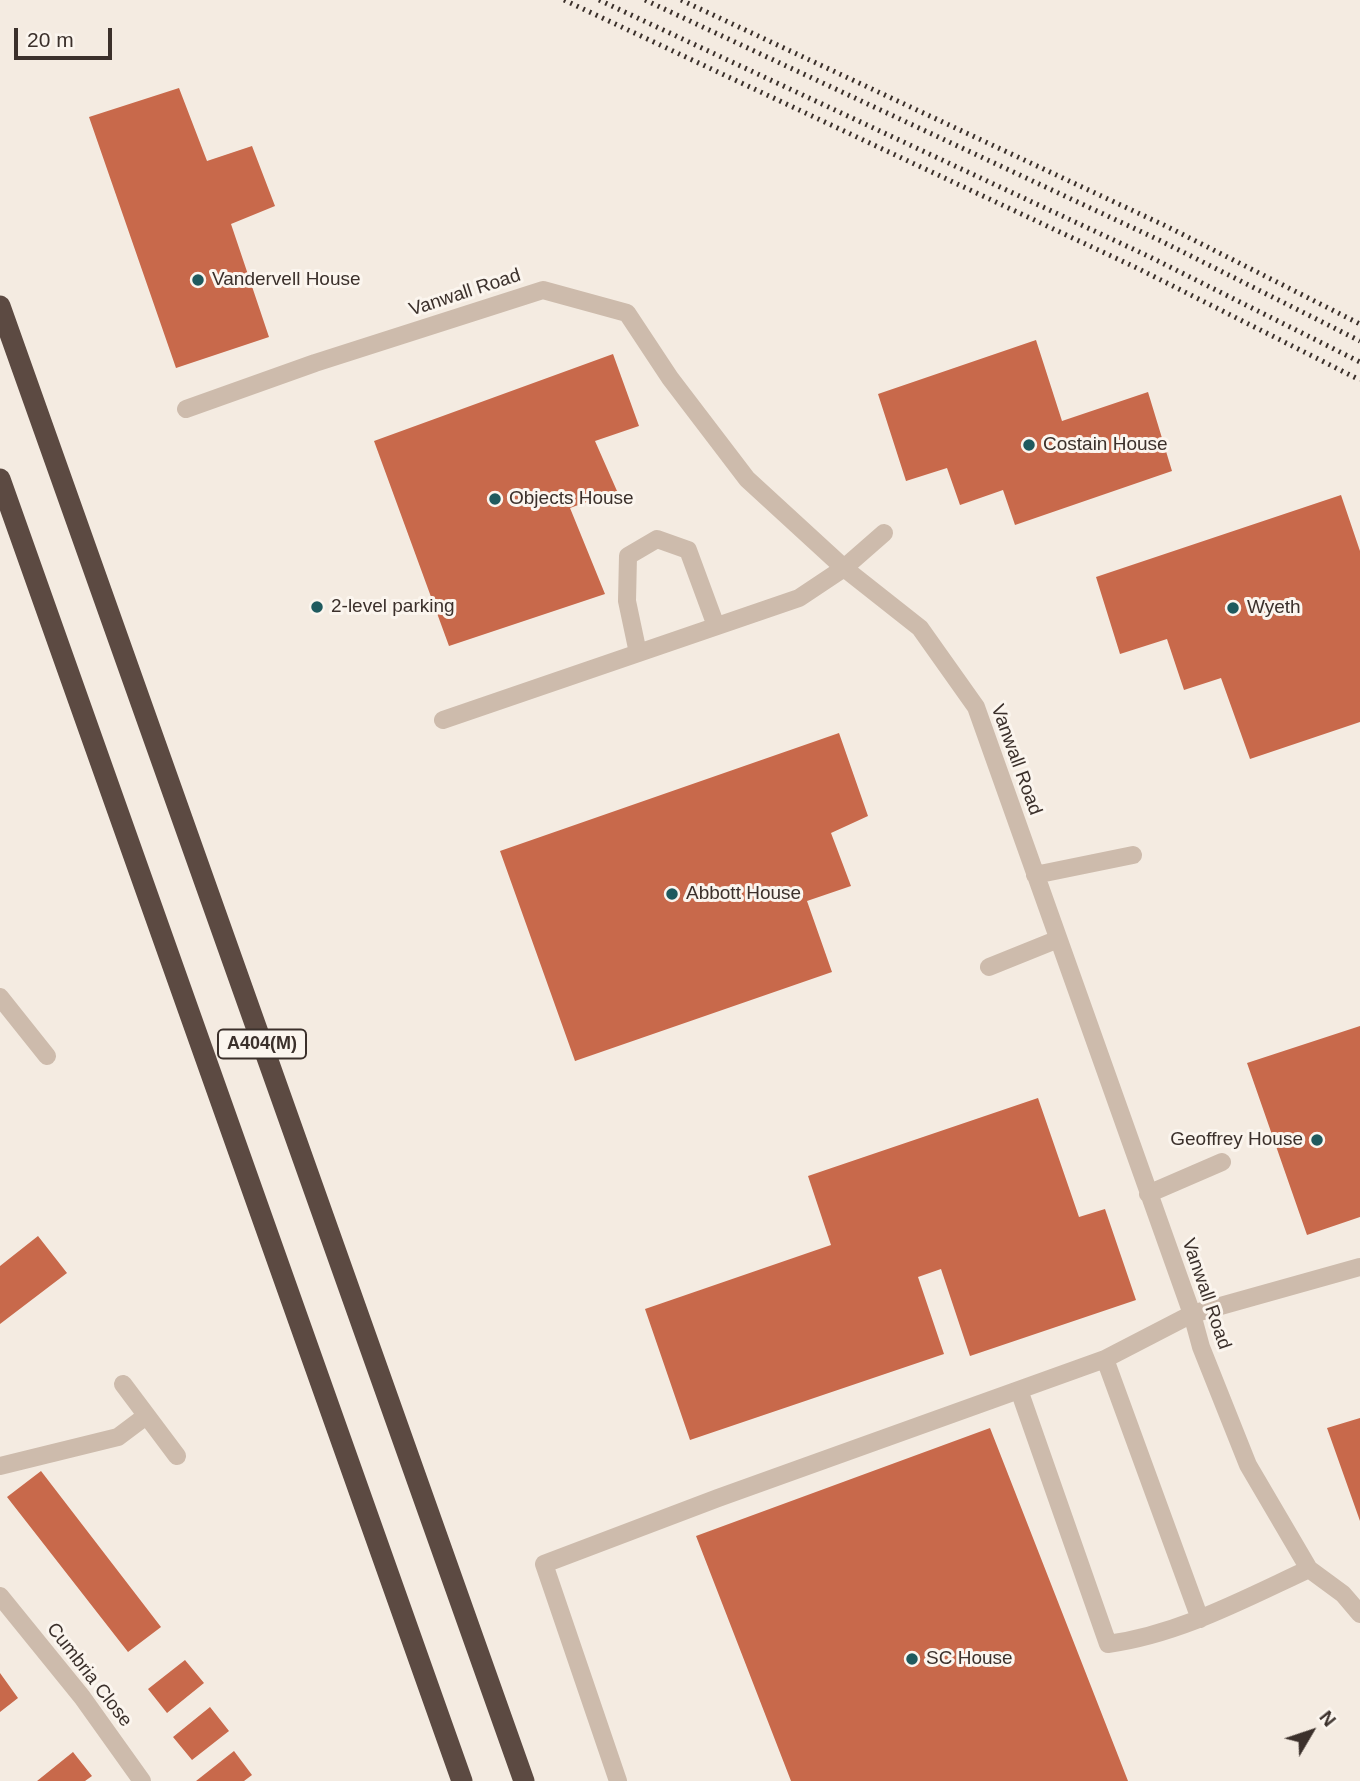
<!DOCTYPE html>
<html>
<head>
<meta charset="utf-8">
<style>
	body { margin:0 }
	#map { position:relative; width:1360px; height:1781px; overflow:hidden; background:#f4ebe1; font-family:Helvetica,sans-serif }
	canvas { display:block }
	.north { position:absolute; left:1276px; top:1697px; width:70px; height:70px; -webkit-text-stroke:5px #fbf5ee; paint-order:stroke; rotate:51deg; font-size:19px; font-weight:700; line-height:28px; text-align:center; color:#3b302b }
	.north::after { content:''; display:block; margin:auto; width:24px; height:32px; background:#3b302b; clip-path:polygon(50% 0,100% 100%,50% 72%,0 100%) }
	.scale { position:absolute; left:14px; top:28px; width:98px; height:32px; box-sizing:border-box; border:4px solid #3b302b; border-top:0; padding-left:9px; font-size:21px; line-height:24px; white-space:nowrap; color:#3b302b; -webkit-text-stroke:5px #fbf5ee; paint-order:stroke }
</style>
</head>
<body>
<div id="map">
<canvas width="1360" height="1781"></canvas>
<div class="north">N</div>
<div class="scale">20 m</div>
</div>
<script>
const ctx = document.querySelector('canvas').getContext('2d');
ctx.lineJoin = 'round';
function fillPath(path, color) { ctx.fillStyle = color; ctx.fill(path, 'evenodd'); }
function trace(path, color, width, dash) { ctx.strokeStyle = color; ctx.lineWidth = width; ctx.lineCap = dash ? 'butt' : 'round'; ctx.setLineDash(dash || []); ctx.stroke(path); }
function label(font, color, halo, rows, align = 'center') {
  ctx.font = font + ' Helvetica,sans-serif'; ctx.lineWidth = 6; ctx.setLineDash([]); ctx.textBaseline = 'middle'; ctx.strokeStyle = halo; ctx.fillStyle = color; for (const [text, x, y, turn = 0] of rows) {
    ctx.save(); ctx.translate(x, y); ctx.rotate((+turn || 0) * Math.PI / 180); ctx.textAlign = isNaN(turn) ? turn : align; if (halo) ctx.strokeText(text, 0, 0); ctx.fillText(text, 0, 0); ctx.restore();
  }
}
fillPath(new Path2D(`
	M179,88L207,161L252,146L275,206L231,224L269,337L176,368L89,117Z
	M1036,340L1062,421L1148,392L1172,471L1015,525L1003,490L960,505L947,468L906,481L878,394Z
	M613,354L639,426L595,441L617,491L570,508L605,594L449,646L374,441Z
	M1341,495L1360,551V722L1250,759L1221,678L1184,690L1167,639L1120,654L1096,577Z
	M839,733L868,816L831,833L851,886L807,901L832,972L575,1061L500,851Z
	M1360,1026V1217L1307,1235L1247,1063Z
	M1038,1098L1079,1217L1105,1209L1136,1300L970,1356L941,1269L918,1277L944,1354L690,1440L645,1309L831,1245L808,1176Z
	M38,1236L67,1273L0,1324V1266Z
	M1360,1418V1521L1327,1428Z
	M990,1428L1128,1781H791L696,1536Z
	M41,1471L161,1627L128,1652L7,1497Z
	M185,1660L204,1683L167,1713L148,1689Z
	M0,1673L18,1698L0,1712Z
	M210,1707L229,1731L192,1760L173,1737Z
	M234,1751L252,1775L244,1781H196Z
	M73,1752L92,1776L85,1781H37Z`), '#c8694b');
trace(new Path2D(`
	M186,409L315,363L543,290L627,313L670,378L747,479L844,568L920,628L976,707L1192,1314L1201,1347L1248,1465L1309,1569L1343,1594L1360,1614
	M638,653L627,601L628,556L657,539L688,550L716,626
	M443,720L799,598L844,568L884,533
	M1035,875L1133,855
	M989,967L1056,940
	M0,997L47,1056
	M1148,1194L1222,1162
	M1105,1359L1200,1619
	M123,1384L177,1456
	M1019,1390L1108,1644C1180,1634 1244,1599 1309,1569
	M0,1466L118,1437L146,1416
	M0,1596L82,1697L142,1781
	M618,1781L544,1564L718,1498L1105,1359L1192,1314L1360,1267`), '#cdbbac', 18);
trace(new Path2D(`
	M0,306L524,1781
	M0,479L462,1781`), '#5c4a42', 21);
trace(new Path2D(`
	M564,0L1139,269L1360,380
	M599,0L1148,256L1360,362
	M645,0L1159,240L1360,341
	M681,0L1168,227L1360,324`), '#3b302b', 5, [2, 5]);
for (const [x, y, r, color] of [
	[198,280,7,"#1f5a5e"],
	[1029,445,7,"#1f5a5e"],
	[495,499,7,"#1f5a5e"],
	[317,607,7,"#1f5a5e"],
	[1233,608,7,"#1f5a5e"],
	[672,894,7,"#1f5a5e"],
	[1317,1140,7,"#1f5a5e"],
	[912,1659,7,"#1f5a5e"]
]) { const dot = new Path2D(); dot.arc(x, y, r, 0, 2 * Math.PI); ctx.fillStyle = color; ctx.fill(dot); trace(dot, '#fbf5ee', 2.5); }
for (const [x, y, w] of [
	[262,1044,88]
]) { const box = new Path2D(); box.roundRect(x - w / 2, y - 14.5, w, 29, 5); ctx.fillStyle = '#fbf5ee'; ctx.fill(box); trace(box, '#3b302b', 2); }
label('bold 18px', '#3b302b', null, [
	["A404(M)",262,1044]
]);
label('19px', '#3b302b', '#fbf5ee', [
	["Vandervell House",212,280],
	["Costain House",1043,445],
	["Objects House",509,499],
	["2-level parking",331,607],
	["Wyeth",1247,608],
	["Abbott House",686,894],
	["Geoffrey House",1303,1140,"right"],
	["SC House",926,1659]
], 'left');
label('19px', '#3b302b', '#fbf5ee', [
	["Vanwall Road",465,293,-18],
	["Vanwall Road",1016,760,70],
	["Vanwall Road",1206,1294,71],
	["Cumbria Close",89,1675,52]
]);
</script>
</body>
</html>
